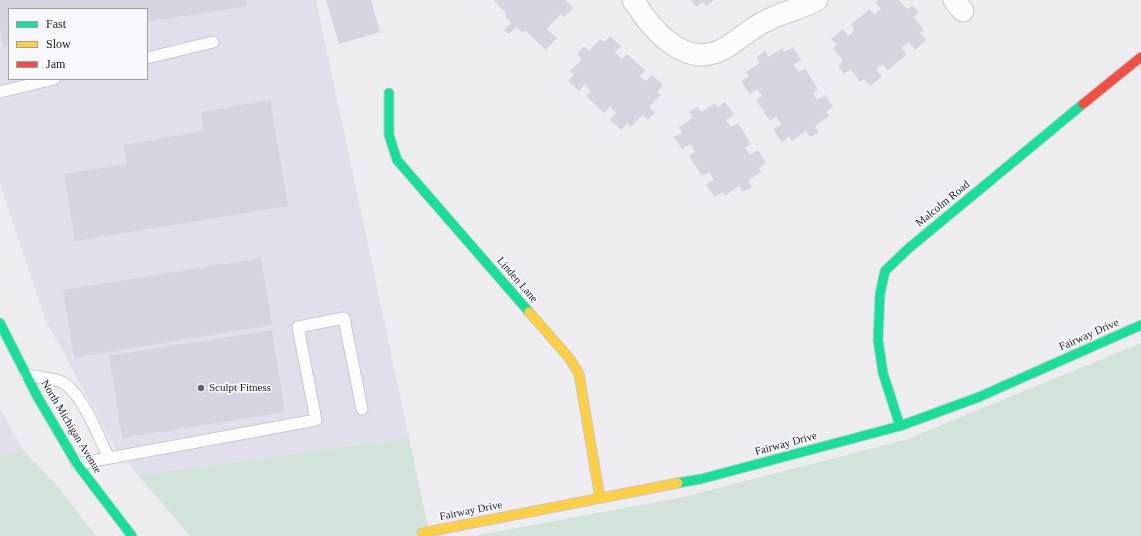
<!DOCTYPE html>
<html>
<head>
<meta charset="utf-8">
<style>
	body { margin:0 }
	#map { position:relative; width:1141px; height:536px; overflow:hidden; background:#ececf1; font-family:"Times New Roman",serif }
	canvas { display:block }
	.legend { position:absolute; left:8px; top:8px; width:140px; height:72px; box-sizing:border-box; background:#f7f8fe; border:1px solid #9fa0a5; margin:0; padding:5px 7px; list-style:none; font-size:12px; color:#1c1c20 }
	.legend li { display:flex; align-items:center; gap:8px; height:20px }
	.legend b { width:20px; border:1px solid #9fa0a5 }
</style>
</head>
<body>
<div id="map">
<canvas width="1141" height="536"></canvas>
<ul class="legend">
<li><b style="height:5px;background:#16e098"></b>Fast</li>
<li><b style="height:5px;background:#ffcf43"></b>Slow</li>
<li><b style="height:5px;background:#f24e42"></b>Jam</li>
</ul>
</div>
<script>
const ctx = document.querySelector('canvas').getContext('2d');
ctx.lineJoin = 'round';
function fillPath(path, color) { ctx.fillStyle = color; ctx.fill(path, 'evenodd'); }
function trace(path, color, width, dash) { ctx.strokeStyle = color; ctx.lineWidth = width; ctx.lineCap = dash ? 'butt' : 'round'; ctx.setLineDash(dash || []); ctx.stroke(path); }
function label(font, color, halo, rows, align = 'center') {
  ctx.font = font + ' "Times New Roman",serif'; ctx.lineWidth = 3.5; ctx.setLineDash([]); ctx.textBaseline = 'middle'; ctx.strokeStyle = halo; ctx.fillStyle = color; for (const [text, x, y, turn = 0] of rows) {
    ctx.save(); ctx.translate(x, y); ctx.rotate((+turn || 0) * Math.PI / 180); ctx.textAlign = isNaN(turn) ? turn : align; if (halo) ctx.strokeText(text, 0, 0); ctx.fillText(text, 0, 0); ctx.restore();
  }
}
fillPath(new Path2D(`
	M0,0H316L409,438L138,475L115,448L45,319L0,183ZM9,9H147V79H9Z
	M0,408L23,450L0,456Z`), '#dfe0eb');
fillPath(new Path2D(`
	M1141,343V536H474L683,497L905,440Z
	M409,438L430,536H190L138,475Z
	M23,450L56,484L96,536H0V456Z`), '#d2e4da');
fillPath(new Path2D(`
	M0,0H246L247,6L147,22V9H9V45L3,46L0,26Z
	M326,0H371L380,32L339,44Z
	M493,0H567L566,1L573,8L564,17L561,14L547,29L557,38L546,50L525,30L523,33L516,27L509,34L504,30L511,22L505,16L507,14Z
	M691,0H714L706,6L703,2L696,7Z
	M878,0H899L907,9L913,5L919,12L914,17L924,30L920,33L926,40L915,50L909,42L901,48L907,54L888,70L883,64L876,69L882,77L870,86L864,79L860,82L850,69L844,74L838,66L843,61L833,48L837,45L831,39L843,29L848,36L855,30L851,24L870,9L874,15L881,9L875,2Z
	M610,36L621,46L615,53L622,59L627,54L645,70L640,76L646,81L652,75L663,85L657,92L661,95L649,107L655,112L648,120L642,115L631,127L627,124L621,130L610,120L616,113L610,107L604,113L586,96L591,91L585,84L579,91L568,81L574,74L570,71L582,59L577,54L584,46L589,51L600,39L604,42Z
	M793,47L801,60L793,65L799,72L805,68L818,89L813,93L817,100L825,95L833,107L826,112L829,116L815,126L819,132L810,137L806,131L792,141L789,136L782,142L773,129L781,124L776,116L770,121L756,100L762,96L757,89L750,94L741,81L749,76L746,72L760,63L756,57L765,51L768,57L782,48L785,52Z
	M270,100L288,206L75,241L64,174L127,164L123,145L204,131L201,112Z
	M725,102L734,115L726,120L731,127L738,123L751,144L745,148L750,155L758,150L766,163L759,168L761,172L748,181L752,187L743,192L739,186L725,196L722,192L715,197L706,185L714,179L709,172L702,176L689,156L695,151L690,144L682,149L674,137L682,132L679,127L693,118L689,112L697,107L701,112L715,103L718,107Z
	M261,258L272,325L74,358L63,290Z
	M272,330L285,412L122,438L109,356Z`), '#d5d5e0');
const lane = new Path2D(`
	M147,58L213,42
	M0,92L54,79
	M26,375C37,377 49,378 59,381C81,388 99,438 109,458
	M77,464L316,420L298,327L344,318L362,409`);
const street = new Path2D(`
	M633,0C652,30 686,71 725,48C739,40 751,28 766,21C782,12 801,9 817,0
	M954,0L963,11`);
const fast = new Path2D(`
	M389,93V135L397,160L529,312
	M0,323L37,396L77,464L132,536
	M900,426L883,373L878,340L880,294L885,271L909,248L1083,104
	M678,483L701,479L900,426L979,397L1141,325`);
const slow = new Path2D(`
	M529,312L570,359L579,374L600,498
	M422,533L678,483`);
const jam = new Path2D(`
	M1083,104L1141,57`);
trace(lane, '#c7c8cc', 13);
trace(street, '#c7c8cc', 23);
trace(fast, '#c7c8cc', 11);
trace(slow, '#c7c8cc', 11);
trace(jam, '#c7c8cc', 11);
trace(lane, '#fcfcfd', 11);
trace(street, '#fcfcfd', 21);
trace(fast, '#16e098', 9);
trace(slow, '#ffcf43', 9);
trace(jam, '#f24e42', 9);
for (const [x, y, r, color] of [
	[201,388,4,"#656569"]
]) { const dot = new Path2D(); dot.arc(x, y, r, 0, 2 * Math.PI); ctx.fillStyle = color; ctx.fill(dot); trace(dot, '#f7f8fe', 1.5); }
label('11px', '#1c1c20', '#f7f8fe', [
	["Malcolm Road",943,204,-39],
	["Linden Lane",517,280,49],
	["Fairway Drive",1089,335,-24],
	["North Michigan Avenue",71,427,59],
	["Fairway Drive",786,444,-15],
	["Fairway Drive",471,511,-11]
]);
label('11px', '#1c1c20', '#f7f8fe', [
	["Sculpt Fitness",209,388]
], 'left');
</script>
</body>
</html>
